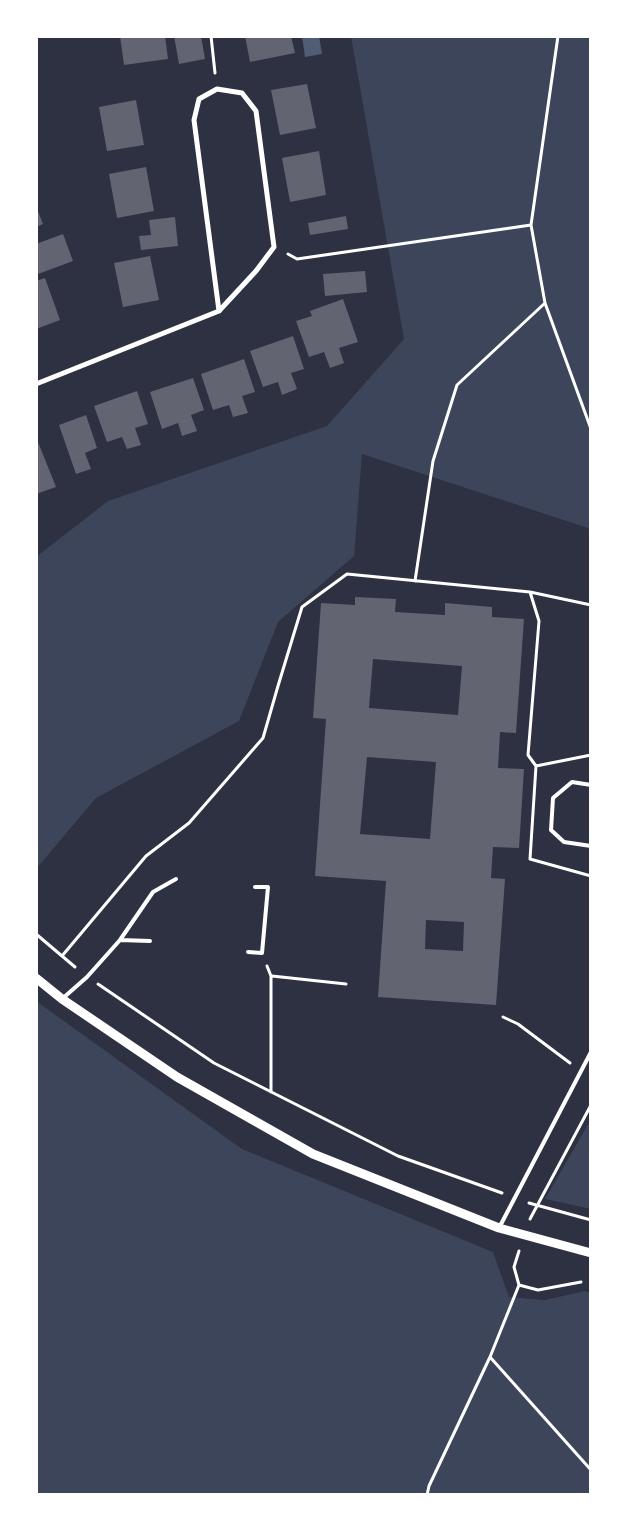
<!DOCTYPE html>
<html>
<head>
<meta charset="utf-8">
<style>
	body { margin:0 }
	#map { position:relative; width:627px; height:1531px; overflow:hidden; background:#2d3142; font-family:Signika,sans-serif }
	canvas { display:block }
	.frame { position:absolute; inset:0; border:38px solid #fff; pointer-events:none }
</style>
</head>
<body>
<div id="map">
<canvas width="627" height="1531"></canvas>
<div class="frame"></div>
</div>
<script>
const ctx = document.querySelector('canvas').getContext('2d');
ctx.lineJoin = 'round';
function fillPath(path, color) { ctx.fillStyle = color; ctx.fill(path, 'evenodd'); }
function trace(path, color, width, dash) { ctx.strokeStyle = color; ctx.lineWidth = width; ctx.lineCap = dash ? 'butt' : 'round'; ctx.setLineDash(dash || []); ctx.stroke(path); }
fillPath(new Path2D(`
	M351,36H591V529L362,454L354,556L278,622L239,721L96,798L36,869V557L108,501L327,426L404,339Z
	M36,1001L242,1149L493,1252L509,1297L545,1300L585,1291L591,1293V1495H36Z
	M591,1119V1209L545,1199Z`), '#3c4559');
fillPath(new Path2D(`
	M302,36H319L322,54L305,57Z`), '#4f5d75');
fillPath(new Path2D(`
	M120,36H165L168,59L124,65Z
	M174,36H201L205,59L179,64Z
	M245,36H291L295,53L250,62Z
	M307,84L316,128L280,135L271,90Z
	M136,100L144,145L107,151L99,107Z
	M319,151L326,195L290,202L282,158Z
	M146,167L154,211L117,218L109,174Z
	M36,206L43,224L36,227Z
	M346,216L348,229L310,235L308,223Z
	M175,217L178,246L141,250L139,236L151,235L149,220Z
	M63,234L73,261L38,274L36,270V244Z
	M150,256L159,300L123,307L114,263Z
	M365,271L367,292L325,296L323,274Z
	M45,278L60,320L36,329V281Z
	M343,299L358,342L339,348L344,363L330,368L324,352L309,357L296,321L312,316L310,311Z
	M293,336L304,369L291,373L297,389L282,395L278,382L263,387L250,351Z
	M244,359L255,392L242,396L248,413L233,417L229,405L213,410L201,374Z
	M193,378L204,410L191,415L197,431L182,436L178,423L162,429L150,392Z
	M137,391L148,424L135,428L141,445L127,449L122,437L107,442L94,406Z
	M86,415L97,448L85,453L91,469L76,474L59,425Z
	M36,437L56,487L36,494Z
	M355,597L396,599L395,612L445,615V603L492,607V617L524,619L516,733L500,732L498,768L524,769L519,848L493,847L491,878L505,879L496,1005L378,997L386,881L315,876L326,719L313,718L321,603L355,605ZM373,659L462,666L458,715L369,708ZM367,757L436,762L430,839L360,834ZM426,920L464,922L463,951L425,949Z`), '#626471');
trace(new Path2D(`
	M211,36L215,73
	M558,36L531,225L545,303L591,429
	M288,254L297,259L531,225
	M415,581L433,461L457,385L545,303
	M530,592L591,605
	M591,755L536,766L530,859L591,876
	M36,934L75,967
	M62,956L146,856L189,823L263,738L278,686L302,607L347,574L530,592L539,621L528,755L536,766
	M267,966L271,976V1092
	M272,976L346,984
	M98,984L214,1063L398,1156L502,1193
	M503,1017L518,1024L570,1063
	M529,1203L591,1220
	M530,1219L591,1105
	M519,1251L514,1267L519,1285L538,1290L581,1282
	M490,1357L591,1470
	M427,1495L429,1486L490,1357L519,1285`), '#fff', 3);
trace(new Path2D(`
	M591,785L572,782L553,798L551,830L564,842L591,846
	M120,940L153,892L176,879
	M248,952L262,953L268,887H255
	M62,999L87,977L120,940L150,941
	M499,1228L591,1052`), '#fff', 4);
trace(new Path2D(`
	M36,384L219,311L256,271L274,247L256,111L242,93L217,89L199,99L194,120L219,311`), '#fff', 5);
trace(new Path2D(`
	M36,978L62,999L177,1077L313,1154L499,1228L591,1253`), '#fff', 9);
</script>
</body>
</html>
